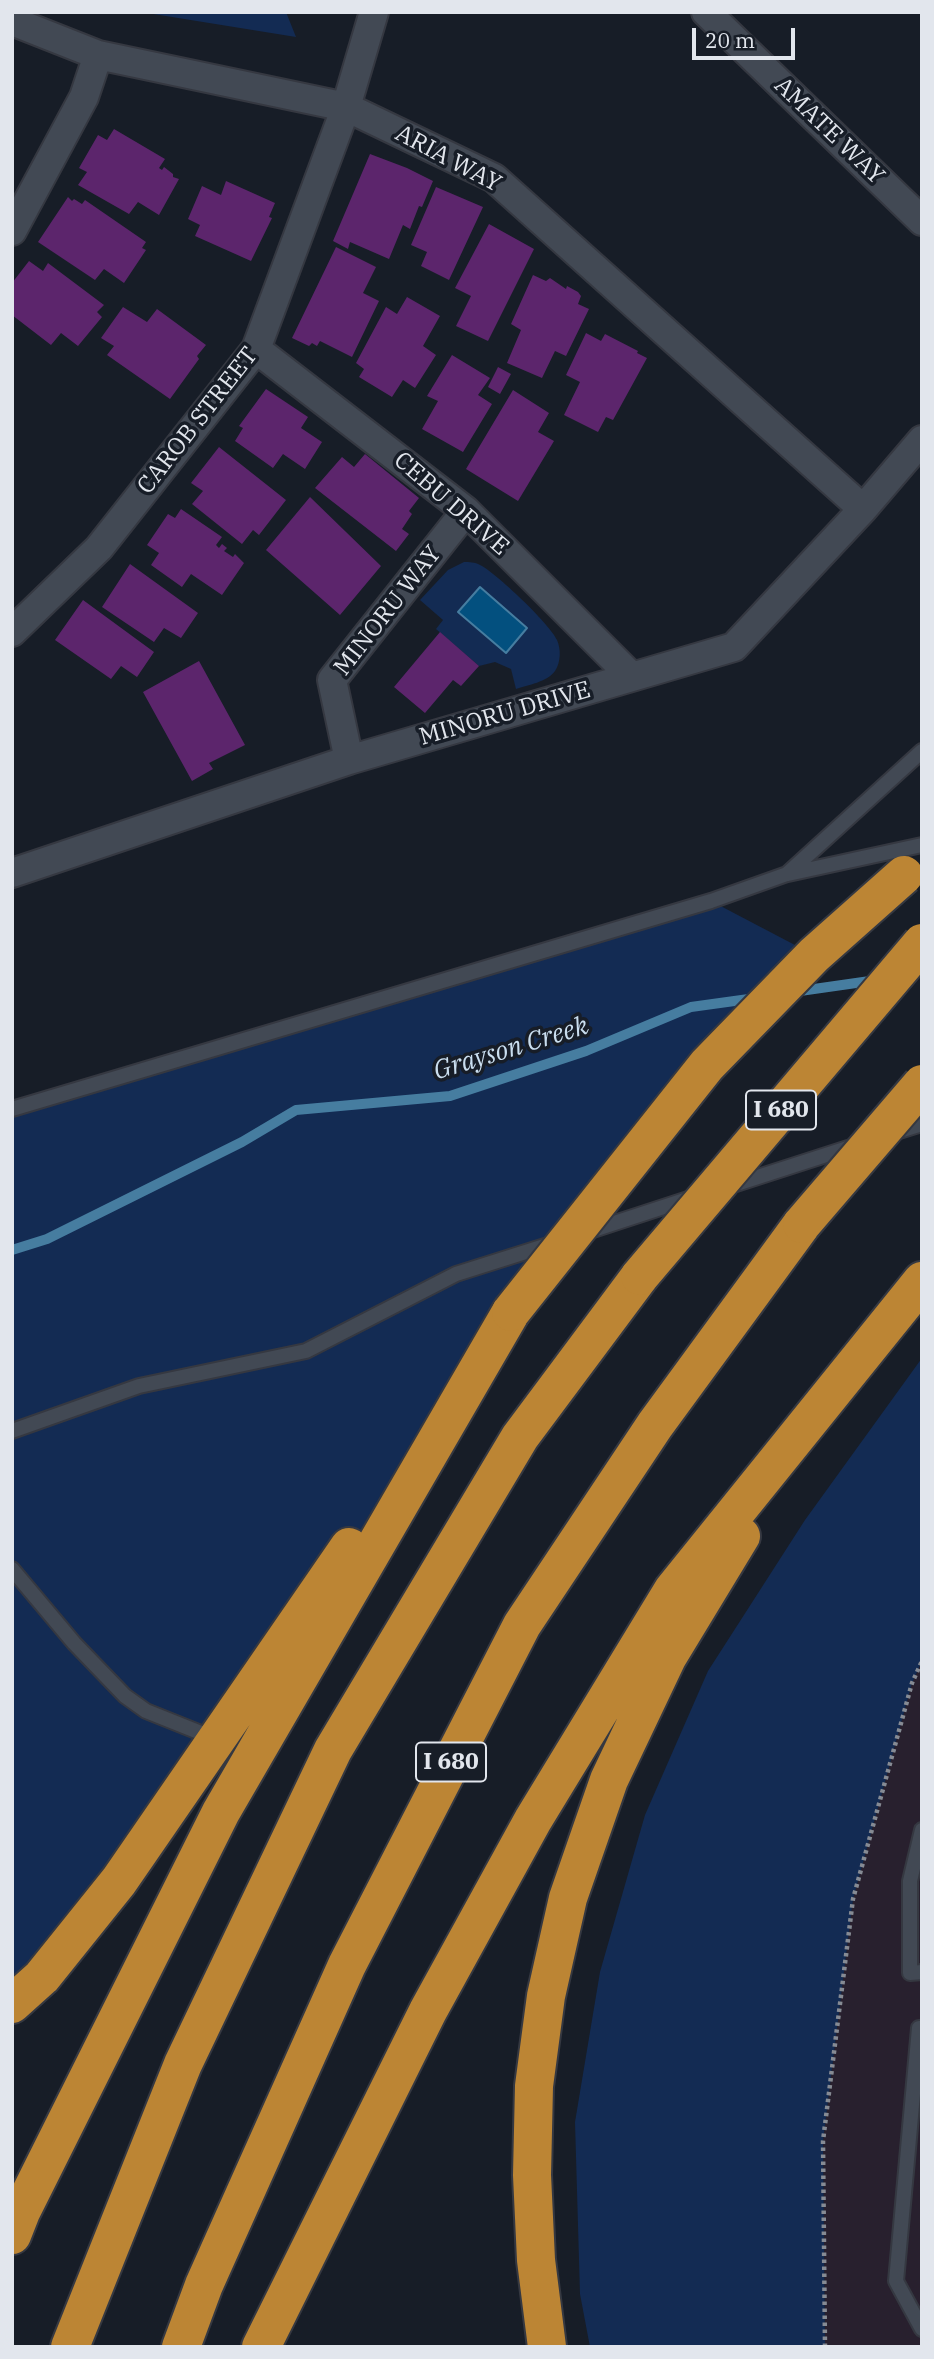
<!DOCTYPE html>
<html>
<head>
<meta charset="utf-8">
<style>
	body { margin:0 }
	#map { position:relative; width:934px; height:2359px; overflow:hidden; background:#171d27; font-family:"IBM Plex Serif",serif }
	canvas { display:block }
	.frame { position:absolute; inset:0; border:14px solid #e2e6ed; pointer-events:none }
	.scale { position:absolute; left:692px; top:28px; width:103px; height:32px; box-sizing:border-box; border:4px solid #e2e6ed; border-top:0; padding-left:9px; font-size:21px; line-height:24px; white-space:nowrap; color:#e2e6ed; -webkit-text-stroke:5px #171d27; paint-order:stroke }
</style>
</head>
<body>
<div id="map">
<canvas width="934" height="2359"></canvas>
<div class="frame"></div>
<div class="scale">20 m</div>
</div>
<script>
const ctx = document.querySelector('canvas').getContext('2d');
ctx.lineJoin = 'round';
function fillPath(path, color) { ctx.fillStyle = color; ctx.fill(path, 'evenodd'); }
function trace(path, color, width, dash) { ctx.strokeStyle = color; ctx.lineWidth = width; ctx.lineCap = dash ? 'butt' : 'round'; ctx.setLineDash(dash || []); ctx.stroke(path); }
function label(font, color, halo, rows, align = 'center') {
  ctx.font = font + ' "IBM Plex Serif",serif'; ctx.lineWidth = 7; ctx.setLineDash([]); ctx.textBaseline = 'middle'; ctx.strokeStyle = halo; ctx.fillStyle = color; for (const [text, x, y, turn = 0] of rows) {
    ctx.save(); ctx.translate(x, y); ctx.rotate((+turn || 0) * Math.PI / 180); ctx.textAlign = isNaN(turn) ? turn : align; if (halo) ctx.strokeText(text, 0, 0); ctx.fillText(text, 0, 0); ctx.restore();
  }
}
fillPath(new Path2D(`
	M922,1661V2347H825L823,2141L853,1899L912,1683Z`), '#28202e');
fillPath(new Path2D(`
	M141,12H286L296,37Z
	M464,562C469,562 475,562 480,565C495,572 550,624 557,640C561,649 561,662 555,671C547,682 528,685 516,689L511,669L495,662L479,666L436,629L443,620L420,600L448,570Z
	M711,901L814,955L511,1312L119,1881L12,2004V1109Z
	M922,1358V1661L912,1683L853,1899L823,2141L825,2347H590L580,2294L575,2122L600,1972L645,1815L708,1671L805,1520Z`), '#132b53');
const water = new Path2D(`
	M480,587L527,628L506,653L458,612Z`);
fillPath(water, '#03507f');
trace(water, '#467da0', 2);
trace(new Path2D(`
	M793,992L877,980
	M12,1250L47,1239L242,1142L296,1110L450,1096L586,1051L691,1007L756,998`), '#467da0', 10);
fillPath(new Path2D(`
	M114,129L165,159L159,168L162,170L164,167L173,174V177L179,179L159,215L138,202L129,214L78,185L87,172L79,168L98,135L107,140Z
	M370,154L407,168L433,181L422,207L419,206L410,229L403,225L389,259L350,242L348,249L333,241Z
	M226,181L275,203L269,217L272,218L251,261L195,236L200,225L188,219L202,186L221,195Z
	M436,187L483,207L449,280L421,266L427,252L411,245Z
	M68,197L72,201L74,199L82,204L85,200L146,242L142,248L146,250L124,283L104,269L95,280L38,242Z
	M489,224L534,249L488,341L456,326L471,296L455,288Z
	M336,247L376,267L363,293L379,301L352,357L320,341L317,346L312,343L309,346L292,338Z
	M29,261L43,271L48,263L104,305L97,312L102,317L78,346L61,333L51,345L12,315V283Z
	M533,275L546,281L550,278L566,289L567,286L578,292L581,296L578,304L589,309L566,356L555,351L542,378L507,363L521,330L511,324Z
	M407,297L440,316L423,346L436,355L415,388L403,380L392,397L359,377L364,369L356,363L386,307L397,314Z
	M123,307L147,322L157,309L206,345L197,356L199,359L170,399L107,355L114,346L101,338Z
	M586,333L601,341L605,334L638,351L637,353L647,358L613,420L606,417L598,432L564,415L580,382L566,375Z
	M452,355L490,378L478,395L492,404L463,452L422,429L438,401L427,396Z
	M498,367L511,374L500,394L488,387Z
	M266,389L308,417L301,428L322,442L305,469L283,454L273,468L235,441L243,428L239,426Z
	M513,390L549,413L538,432L554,441L518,501L466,469Z
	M219,447L286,500L259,535L253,530L242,544L192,504L203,491L191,483Z
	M365,454L419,498L409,511L412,514L402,529L409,534L396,551L315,488L342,457L354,467Z
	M310,497L381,566L340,615L266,550Z
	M181,509L222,537L216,545L219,548L222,544L227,548L224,551L233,557L235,554L244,563L222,595L191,574L182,587L151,565L159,553L147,545L168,514L175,518Z
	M130,564L198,613L181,638L164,628L154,642L102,607Z
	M83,600L154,652L137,677L121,666L111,679L55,640Z
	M440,632L479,666L461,686L453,680L425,713L394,687Z
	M199,661L245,745L209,763L213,769L192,781L143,692Z`), '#5c256c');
const lane = new Path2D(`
	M788,874L922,845
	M12,1109L711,901L787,874L922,751
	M893,1133L922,1124
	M730,1186L857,1145
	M587,1232L694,1197
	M12,1431L139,1386L306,1351L456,1274L554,1243
	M12,1569L74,1643L125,1696L146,1711L216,1739
	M922,1830L910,1881V1973L922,1972
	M919,2028L896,2281L922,2329`);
const street = new Path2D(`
	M706,12L922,221
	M12,21L98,55L346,107L494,178L863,509
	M12,231L84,97L98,55
	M256,349L466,511L631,676
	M12,632L99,548L256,349L346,107L374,12
	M349,760L332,680L466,511
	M12,873L349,760L734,647L863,509L922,440`);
const highway = new Path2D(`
	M12,2004L42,1977L119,1881L349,1547
	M12,2235L21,2212L221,1812L511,1312
	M70,2347L183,2064L333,1750L520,1437L640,1276
	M181,2347L204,2285L347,1965L522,1625L655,1425L802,1224
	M261,2347L428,2011L533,1820L673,1590L922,1281
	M547,2347L536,2260L532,2175L534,2086L546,1996L568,1898L609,1780L667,1658L741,1536`);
trace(lane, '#353841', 18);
trace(street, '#353841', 32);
trace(highway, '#353841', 42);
trace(new Path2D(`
	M825,2347L823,2141L853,1899L912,1683L922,1661`), '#868b94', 4.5, [3.5, 3.5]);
trace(lane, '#424954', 14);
trace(street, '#424954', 28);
trace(highway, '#bc8534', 38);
const highwayBridge = new Path2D(`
	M802,1224L922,1084
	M640,1276L922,943
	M511,1312L707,1065L814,955L904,875`);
trace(highwayBridge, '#353841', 42, []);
trace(highwayBridge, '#bc8534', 38);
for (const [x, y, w] of [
	[781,1110,70],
	[451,1762,70]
]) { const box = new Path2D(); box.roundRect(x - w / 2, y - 19.5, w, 39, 5); ctx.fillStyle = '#171d27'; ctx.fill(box); trace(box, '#e2e6ed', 2); }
label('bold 23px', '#e2e6ed', null, [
	["I 680",781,1110],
	["I 680",451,1762]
]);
label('24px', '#e2e6ed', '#171d27', [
	["AMATE WAY",829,131,44],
	["ARIA WAY",448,159,28],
	["CAROB STREET",198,421,-52],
	["CEBU DRIVE",451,504,41],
	["MINORU WAY",388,611,-52],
	["MINORU DRIVE",505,714,-16]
]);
label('italic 26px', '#cadeef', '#171d27', [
	["Grayson Creek",511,1049,-17]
]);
</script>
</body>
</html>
